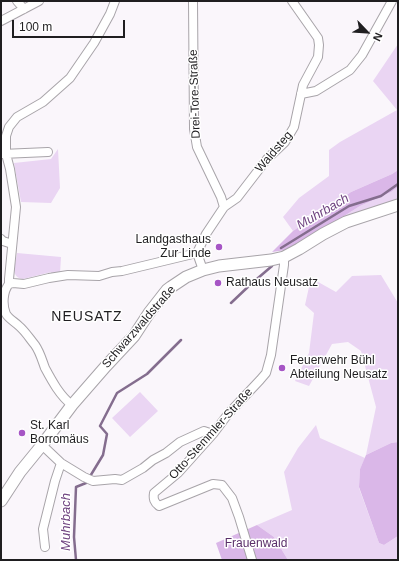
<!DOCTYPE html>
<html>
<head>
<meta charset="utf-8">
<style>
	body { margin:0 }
	#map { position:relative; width:399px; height:561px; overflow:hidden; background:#faf6fb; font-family:Helvetica,sans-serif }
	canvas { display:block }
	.frame { position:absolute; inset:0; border:2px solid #1f1e20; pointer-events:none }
	.north { position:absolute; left:347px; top:12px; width:40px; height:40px; -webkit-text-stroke:3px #fff; paint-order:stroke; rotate:115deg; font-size:11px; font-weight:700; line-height:16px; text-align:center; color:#1f1e20 }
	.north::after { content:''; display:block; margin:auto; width:14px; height:18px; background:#1f1e20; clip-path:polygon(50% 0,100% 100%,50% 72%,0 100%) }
	.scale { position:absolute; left:12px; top:20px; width:113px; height:18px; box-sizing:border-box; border:2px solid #1f1e20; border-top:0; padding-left:5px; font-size:12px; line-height:14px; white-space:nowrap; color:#1f1e20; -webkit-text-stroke:3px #fff; paint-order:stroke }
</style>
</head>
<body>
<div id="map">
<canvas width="399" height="561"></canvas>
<div class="frame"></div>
<div class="north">N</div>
<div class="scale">100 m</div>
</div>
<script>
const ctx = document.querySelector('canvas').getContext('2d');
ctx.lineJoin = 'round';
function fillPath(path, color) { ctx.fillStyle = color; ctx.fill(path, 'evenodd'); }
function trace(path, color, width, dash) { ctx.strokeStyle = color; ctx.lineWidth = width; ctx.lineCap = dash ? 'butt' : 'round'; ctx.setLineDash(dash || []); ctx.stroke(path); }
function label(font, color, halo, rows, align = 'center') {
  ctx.font = font + ' Helvetica,sans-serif'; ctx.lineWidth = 3; ctx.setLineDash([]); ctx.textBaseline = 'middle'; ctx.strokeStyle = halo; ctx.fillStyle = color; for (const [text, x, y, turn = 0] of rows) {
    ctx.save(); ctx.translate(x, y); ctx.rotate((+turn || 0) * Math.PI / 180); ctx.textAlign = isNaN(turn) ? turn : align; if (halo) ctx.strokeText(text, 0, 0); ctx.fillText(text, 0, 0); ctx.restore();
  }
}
fillPath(new Path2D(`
	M398,44V170L392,174L351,192L293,231L283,217L299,198L329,176V150L340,142L397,110L373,81Z
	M58,149L60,188L51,203L21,202L14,163L51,159Z
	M398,187V199L366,209L333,223L360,206L391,192Z
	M17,253L61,257L60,274H51V272L23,279C9,277 16,263 17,253Z
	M381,275L398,303V442L391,443L366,455L376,407L361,351L348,342L332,344L309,386L295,381L309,353L314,313L305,305L311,278L336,292L352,276Z
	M140,392L158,411L130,437L112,418Z
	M316,425L320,438L365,458L360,469L359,488L379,543L384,545L398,536V558L395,560H288L274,537L257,525L292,510L284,472L298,448Z`), '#ead5f3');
fillPath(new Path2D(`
	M398,170V187L391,192L360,206L333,223L286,250L272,252L293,231L351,192L392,174Z
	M398,442V536L384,545L379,543L359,487L360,469L366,455L391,443Z
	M257,525L274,537L288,560H222L216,543Z`), '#dab7e8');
trace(new Path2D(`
	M281,248L349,206L381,196L398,184
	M231,303L251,284L272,266
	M76,560L74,537L76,487L86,483L103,455L107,434L100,426L117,393L147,374L181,340`), '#846d8e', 2.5);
const minor = new Path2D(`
	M17,1L24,9
	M193,1L194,129L197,147L221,197L224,207
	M1,21L39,1
	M301,94L316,91L350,70L362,55L392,1
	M2,154L48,152
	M1,239L3,241L12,244
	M203,270L197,253L206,234L224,207L237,198L267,159L285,142L294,127L303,85L318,57L319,45L318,38L292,1
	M9,284L13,283L24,284L49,278L68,275L99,276L112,272L122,271L197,253
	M72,405C60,396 52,381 45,368C42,360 40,352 35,345C30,339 25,331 19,326C15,322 9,319 6,314C2,305 3,291 9,284V279L16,207L10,169L6,154V136L9,127L17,117L43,102L70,78L94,43L110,14L115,1
	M42,445L61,463L84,477L93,481L115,479L122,480L143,468L153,460L166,453L180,442L204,431L213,434
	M45,547L43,529L55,481L61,463
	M252,560L239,517L232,498L222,485L213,484L159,506C154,502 153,499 154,493L178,473L213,434L228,414L260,380L266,373L271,355L284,265V257`);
const secondary = new Path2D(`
	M1,501L20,472L42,445L72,405L106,366L134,336L149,313L167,290L171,287L186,277L203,270L219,266L271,260L284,257L299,249L323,234L346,222L398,205`);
trace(minor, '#a8a4a9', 10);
trace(secondary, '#a8a4a9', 13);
trace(minor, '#fff', 8);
trace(secondary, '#fff', 11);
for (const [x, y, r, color] of [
	[219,247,4,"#a655c5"],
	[218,283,4,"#a655c5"],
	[282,368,4,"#a655c5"],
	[22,433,4,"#a655c5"]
]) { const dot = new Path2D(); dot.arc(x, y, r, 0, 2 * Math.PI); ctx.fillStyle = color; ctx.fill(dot); trace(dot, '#fff', 1.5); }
label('12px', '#1f1e20', '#fff', [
	["Drei-Tore-Straße",195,94,-92],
	["Waldsteg",274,152,-50],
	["Schwarzwaldstraße",139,327,-49],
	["Otto-Stemmler-Straße",211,434,-48]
]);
label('12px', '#1f1e20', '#fff', [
	["Landgasthaus",211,240,"right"],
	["Zur Linde",211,254,"right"],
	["Rathaus Neusatz",226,283],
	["Feuerwehr Bühl",290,361],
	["Abteilung Neusatz",290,375],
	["St. Karl",30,426],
	["Borromäus",30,440]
], 'left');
label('12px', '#5a2f6a', '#fff', [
	["Frauenwald",256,544]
]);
label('italic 13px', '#6f4380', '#fff', [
	["Muhrbach",323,212,-30],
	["Muhrbach",66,522,-90]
]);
ctx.letterSpacing = '1px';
label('14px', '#1f1e20', '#fff', [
	["NEUSATZ",87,317]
]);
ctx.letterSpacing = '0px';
</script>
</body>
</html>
